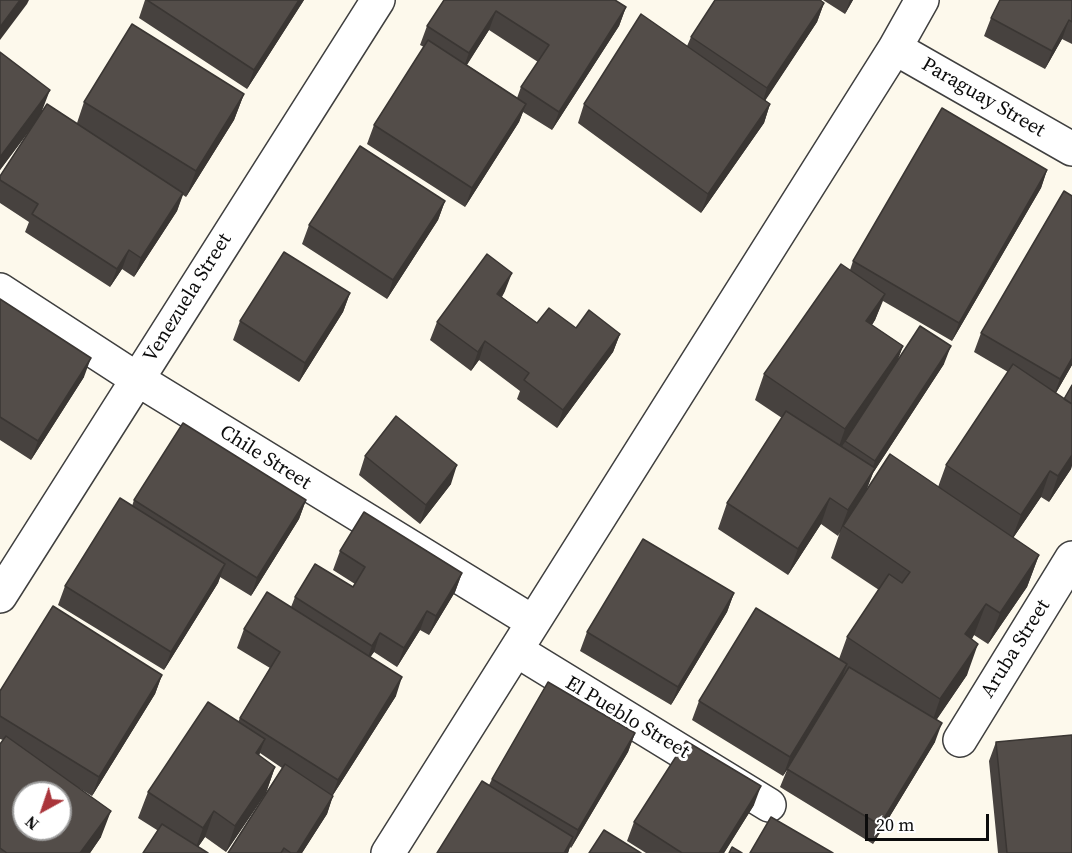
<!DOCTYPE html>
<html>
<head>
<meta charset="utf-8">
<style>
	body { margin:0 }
	#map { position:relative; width:1072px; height:853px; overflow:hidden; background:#fdf9ec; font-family:"Source Serif 4",serif }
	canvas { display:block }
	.north { position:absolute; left:12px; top:781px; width:60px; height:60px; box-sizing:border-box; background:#fff; border:2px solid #9e9e9e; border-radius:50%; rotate:220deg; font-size:16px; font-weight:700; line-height:24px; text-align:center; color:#0c0c0c }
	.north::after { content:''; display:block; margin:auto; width:21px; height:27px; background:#aa353b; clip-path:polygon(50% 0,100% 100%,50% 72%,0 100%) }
	.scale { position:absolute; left:865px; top:814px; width:124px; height:27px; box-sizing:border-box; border:3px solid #0c0c0c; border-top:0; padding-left:8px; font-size:18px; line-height:21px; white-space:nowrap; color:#0c0c0c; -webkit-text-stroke:4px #fff; paint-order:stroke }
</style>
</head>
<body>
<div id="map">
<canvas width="1072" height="853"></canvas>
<div class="north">N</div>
<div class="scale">20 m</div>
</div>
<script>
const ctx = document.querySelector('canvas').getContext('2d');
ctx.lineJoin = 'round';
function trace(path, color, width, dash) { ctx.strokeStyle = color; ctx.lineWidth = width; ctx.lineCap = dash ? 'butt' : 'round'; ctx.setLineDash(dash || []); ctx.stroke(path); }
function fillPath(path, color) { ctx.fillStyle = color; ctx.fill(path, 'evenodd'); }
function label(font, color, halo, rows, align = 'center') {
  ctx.font = font + ' "Source Serif 4",serif'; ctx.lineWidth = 6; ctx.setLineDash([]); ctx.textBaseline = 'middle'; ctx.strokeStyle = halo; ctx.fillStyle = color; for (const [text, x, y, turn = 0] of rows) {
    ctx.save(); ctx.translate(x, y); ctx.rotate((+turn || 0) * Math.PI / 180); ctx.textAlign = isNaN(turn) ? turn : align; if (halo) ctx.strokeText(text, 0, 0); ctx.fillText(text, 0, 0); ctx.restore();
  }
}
const street = new Path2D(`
	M895,48L1072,149
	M0,290L137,379L533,622
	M0,596L378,0
	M516,650L769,805
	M960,740L1072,558
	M388,853L895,48L922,0`);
trace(street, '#3f3f3f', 36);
trace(street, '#fff', 33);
fillPath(new Path2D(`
	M145,0H304L247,89L139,18Z
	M444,0L626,7L619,26L552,130L523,112L519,122L465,207L367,144L374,125L424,47L420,45L427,26ZM489,30L538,62L521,87L517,98L467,65Z
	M823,0H853L845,14Z
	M1072,0V44L1062,39L1045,69L984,36L991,18Z
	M824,3L817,22L765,100L770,104L764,123L701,213L578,123L584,104L687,46L691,37Z
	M0,52L42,111L77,123L84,102L244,94L234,120L186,197L183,195L177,211L134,277L122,269L110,287L25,232L29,222L0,203V176L30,130L0,170Z
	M1047,170L1041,188L952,341L883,301L875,320L872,325L903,346L898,359L944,364L873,473L866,490L938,487L946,465L1008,372L974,352L981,333L1072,196V365L1056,393L1064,399L1072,385V465L1071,469L1049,502L1041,497L1013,538L1039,555L1027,587L988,644L974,635L972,639L967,675L936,720L935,742L873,844L780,787L787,770L783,776L692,720L699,701L839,659L847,637L879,590L831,558L840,532L838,536L821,524L788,575L718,529L727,503L782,418L755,400L764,374L850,270L853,261Z
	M445,201L438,220L387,299L302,244L309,225Z
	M505,291L502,297L537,323L620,334L613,352L557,428L517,399L520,391L479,360L471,371L430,340L437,322Z
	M350,293L343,312L299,382L233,340L240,321Z
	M0,299L84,377L31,460L0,440Z
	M365,456L451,484L420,524L359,475Z
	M134,500H306L299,519L251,596L220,577L218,583L164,670L58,605L65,586L132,506Z
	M340,551L462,573L455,592L429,635L420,630L397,667L374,652L370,657L396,696L333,795L327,814L302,853H228L282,768L260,753L259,756L275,767L266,793L226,852L205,837L198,847L157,830L138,818L148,792L238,722L240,718L270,668L237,648L244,629L291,607L295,597L353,587L355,584L333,570Z
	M734,593L727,612L671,705L580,651L587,632Z
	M162,675L155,694L92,796L74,785L101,837L90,853H0V744L3,740L0,739V691Z
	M635,733L628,752L571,848L570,847L568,853L489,785L492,779Z
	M996,742L1072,853H998L989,761Z
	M754,805L724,853H646L627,841L634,822Z`), '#47423f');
fillPath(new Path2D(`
	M20,0H29L27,4L0,40V27Z
	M299,0H304L247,89L254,70Z
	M850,0H853L845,14Z
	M824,3L817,22L761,107L767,88Z
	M626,7L619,26L552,130L559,112Z
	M496,11L489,30L462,72L469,53Z
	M1069,20L1062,39L1045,69L1052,51Z
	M50,90L40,116L0,170V157Z
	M244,94L234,120L186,197L196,171Z
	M526,104L519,122L465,207L472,188Z
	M770,104L764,123L701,213L708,194Z
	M1047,170L1041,188L952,341L959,323Z
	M183,193L177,211L134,277L141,258Z
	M445,201L438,220L387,299L393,280Z
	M129,250L122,269L110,287L117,269Z
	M512,273L505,291L491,312L497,294Z
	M350,293L343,312L299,382L305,363Z
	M885,294L875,320L857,347L866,321Z
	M620,334L613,352L557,428L563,410Z
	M485,341L479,360L471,371L478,352Z
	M903,346L893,372L836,455L845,429Z
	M951,346L944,364L873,473L865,494L843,526L838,536L848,510L870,475L875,461Z
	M91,358L84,377L31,460L38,441Z
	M1072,358V365L1053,398L1060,379Z
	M1072,455V465L1071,469L1049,502L1058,476Z
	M457,465L451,484L420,524L426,505Z
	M1050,471L1041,497L1011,541L1021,515Z
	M830,498L821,524L788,575L798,549Z
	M306,500L299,519L251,596L257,578Z
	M1039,555L1027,587L988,644L1000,613Z
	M225,564L218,583L164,670L171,652Z
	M462,573L455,592L429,635L436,616Z
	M734,593L727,612L671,705L678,687Z
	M986,604L974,635L954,666L965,634Z
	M427,611L420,630L397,667L404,648Z
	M380,633L374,652L365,665L372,646Z
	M978,644L967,675L929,731L940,699Z
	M847,664L840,683L783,776L790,757Z
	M162,675L155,694L92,796L99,777Z
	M402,677L396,696L331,798L338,780Z
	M942,723L935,742L873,844L880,825Z
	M635,733L628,752L571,848L578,830Z
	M265,739L255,765L256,753Z
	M275,767L266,793L226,852L235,826Z
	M761,786L754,805L724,853H719Z
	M333,796L327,814L302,853H297Z
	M111,811L101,837L90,853H80Z
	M214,811L205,837L194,853L203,828Z
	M573,837L568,853H564Z`), '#3a3633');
const building = new Path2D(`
	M0,0H20L0,27Z
	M147,0H299L254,70Z
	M444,0H615L626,7L559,112L521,87L549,45L496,11L469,53L427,26Z
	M715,0H820L824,3L767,88L691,37Z
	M1000,0H1072V22L1069,20L1052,51L991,18Z
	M641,14L770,104L708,194L584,104Z
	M132,24L244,94L196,171L84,102Z
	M428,40L526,104L472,188L374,125Z
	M0,52L50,90L0,157Z
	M47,104L183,193L141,258L129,250L117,269L32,214L38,204L0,180V176Z
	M942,108L1047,170L959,323L853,261Z
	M360,146L445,201L393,280L309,225Z
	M1064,191L1072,196V358L1060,379L981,333Z
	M284,252L350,293L305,363L240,321Z
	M487,254L512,273L497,294L537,323L549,308L576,328L589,310L620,334L563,410L524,380L529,373L485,341L478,352L437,322Z
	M841,264L885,294L866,321L903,346L845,429L764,374Z
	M0,299L91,358L38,441L0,417Z
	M920,326L951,346L875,461L845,441Z
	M1013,364L1072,404V455L1058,476L1050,471L1021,515L946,465Z
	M1072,385V404L1064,399Z
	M786,411L875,468L848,510L830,498L798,549L727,503Z
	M396,416L457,465L426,505L365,456Z
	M183,423L306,500L257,578L134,500Z
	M890,454L1039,555L1000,613L986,604L965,634L978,644L940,699L847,637L889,574L902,583L910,572L843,526Z
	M120,498L225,564L171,652L65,586Z
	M364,512L462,573L436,616L427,611L404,648L380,633L372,646L295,597L315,564L353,587L365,567L340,551Z
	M643,539L734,593L678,687L587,632Z
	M267,592L402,677L338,780L240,718L280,652L244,629Z
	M53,606L162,675L99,777L0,716V691Z
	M756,608L847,664L790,757L699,701Z
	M849,667L942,723L880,825L787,769Z
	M548,682L635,733L578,830L492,779Z
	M208,702L265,739L256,753L275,767L235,826L214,811L203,828L148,792Z
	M1072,735V853H1007L996,742Z
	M6,736L111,811L80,853H7L0,848V744ZM24,793H60V829H24Z
	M686,741L761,786L719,853H682L634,822Z
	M285,764L333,796L297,853H291L284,848L281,853H228Z
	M482,781L573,837L564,853H437Z
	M771,817L833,853H750Z
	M162,824L208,853H143Z
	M604,830L641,853H589Z
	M732,847L742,853H729Z`);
fillPath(building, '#534d49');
trace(building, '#3a3633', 1.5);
label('20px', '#0c0c0c', '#fff', [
	["Paraguay Street",983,98,30],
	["Venezuela Street",188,298,-58],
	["Chile Street",265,458,32],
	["Aruba Street",1016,649,-58],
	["El Pueblo Street",627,718,31]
]);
</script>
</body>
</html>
